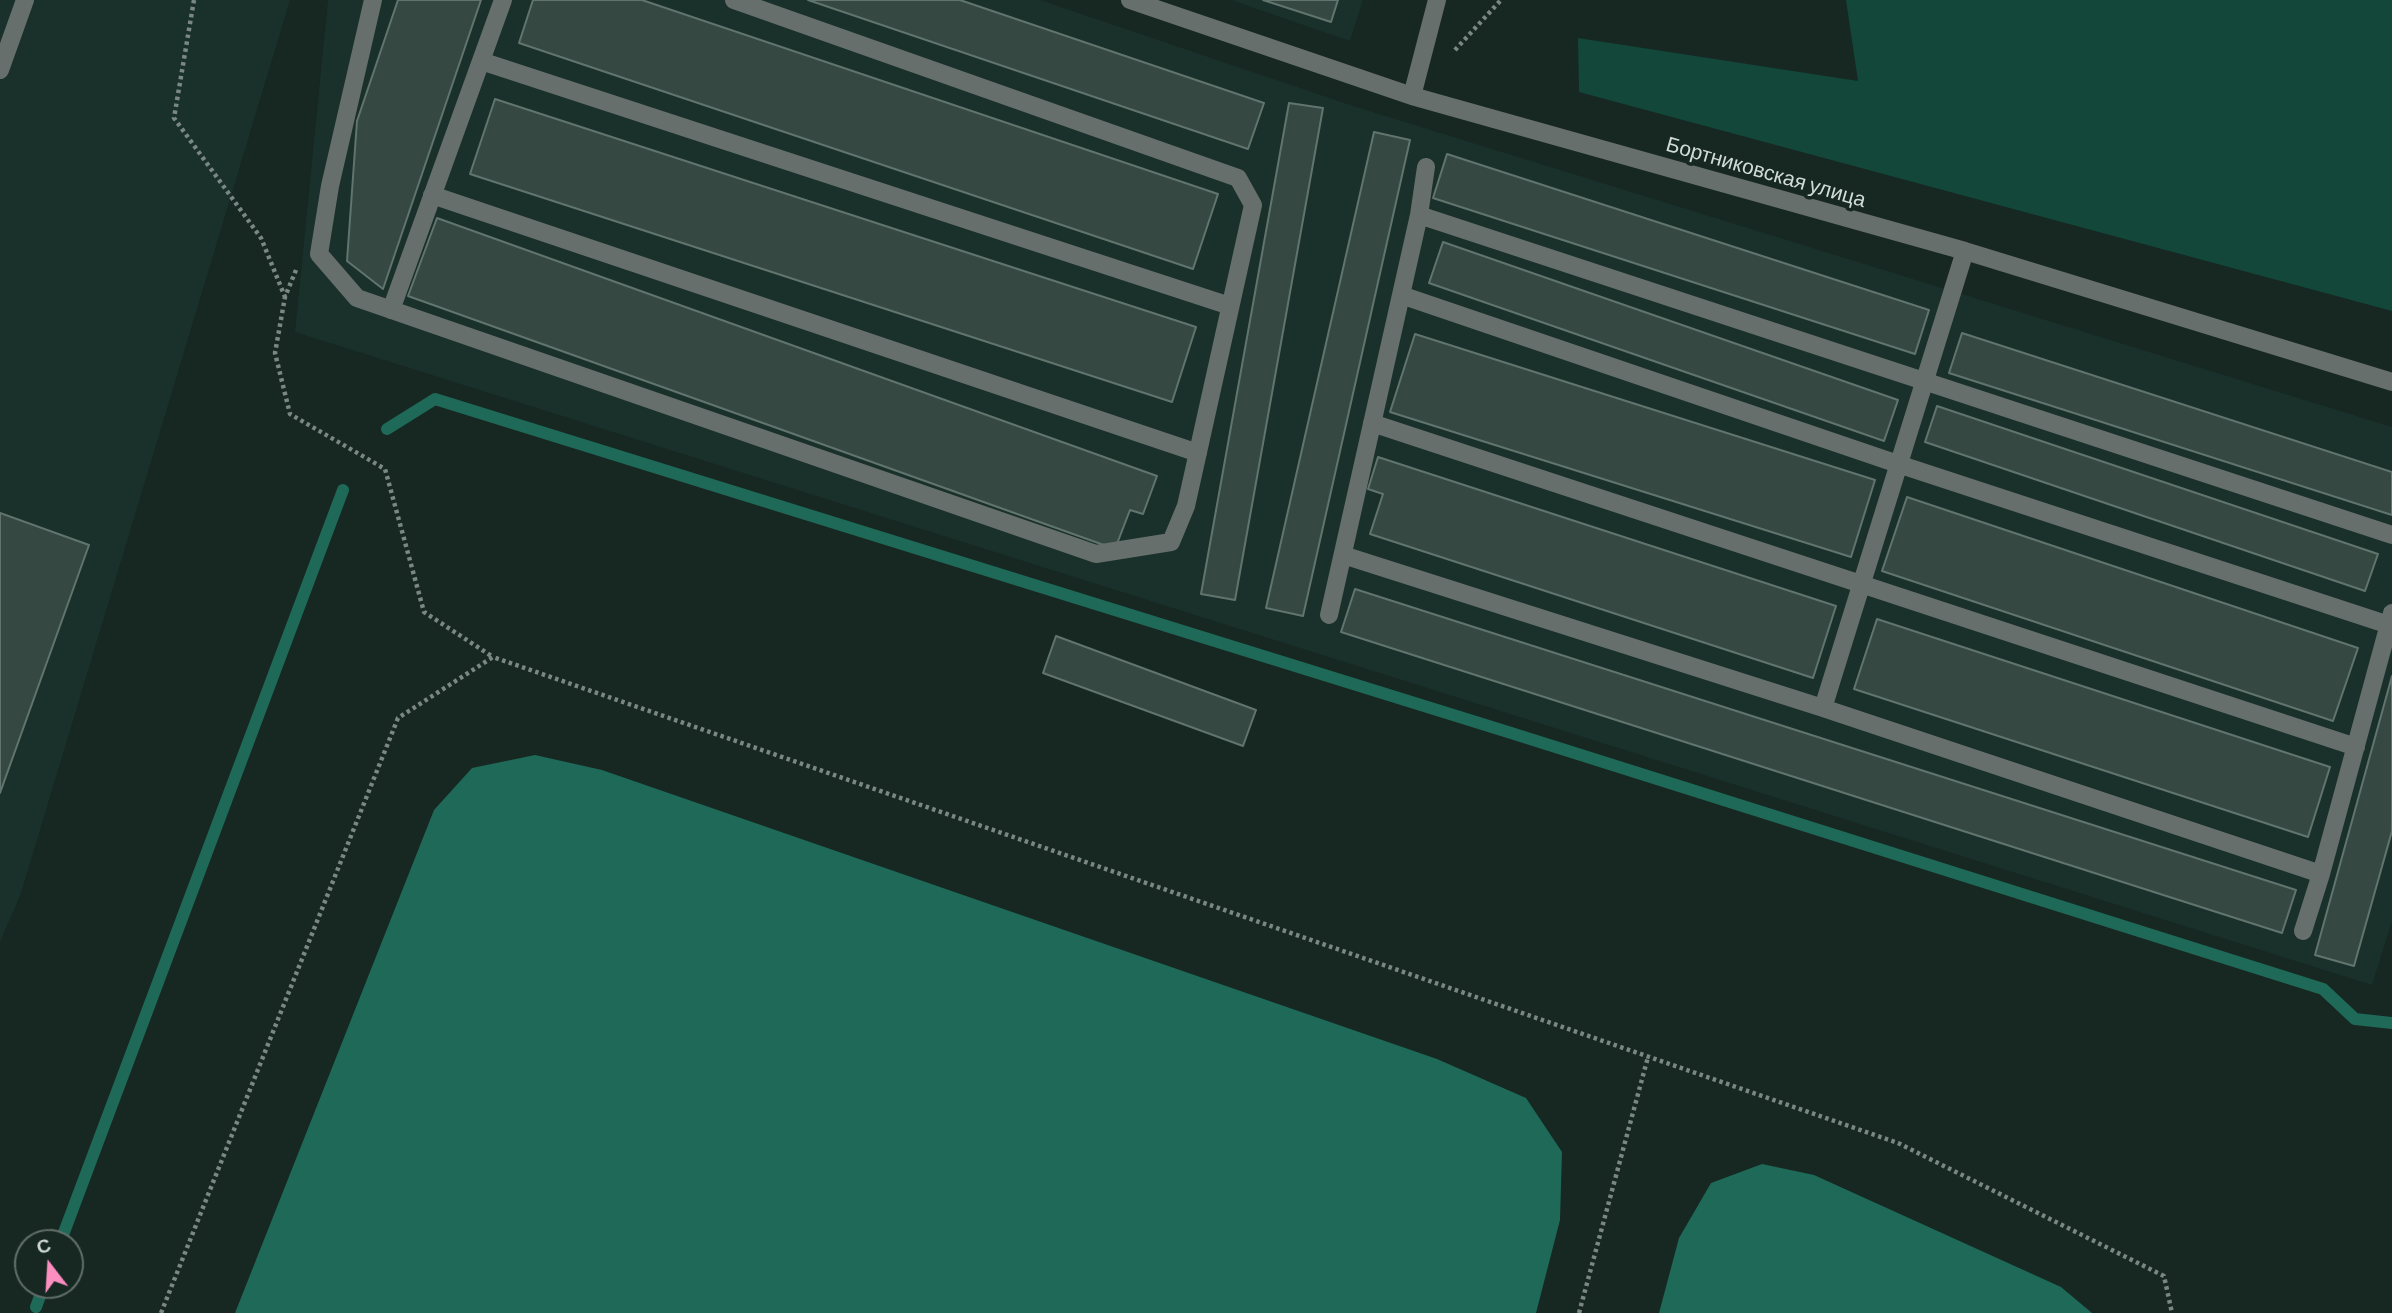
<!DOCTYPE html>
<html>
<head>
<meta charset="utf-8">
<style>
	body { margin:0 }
	#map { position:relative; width:2392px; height:1313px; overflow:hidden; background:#172722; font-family:Barlow,sans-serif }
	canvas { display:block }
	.north { position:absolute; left:14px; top:1229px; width:70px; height:70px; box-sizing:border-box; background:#172722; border:2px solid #616f6a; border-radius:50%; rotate:343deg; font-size:19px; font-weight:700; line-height:28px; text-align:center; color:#d1dbd7 }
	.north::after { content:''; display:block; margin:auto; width:24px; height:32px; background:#fd8ec0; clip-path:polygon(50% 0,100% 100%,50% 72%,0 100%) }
</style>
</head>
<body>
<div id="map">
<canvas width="2392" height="1313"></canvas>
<div class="north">С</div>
</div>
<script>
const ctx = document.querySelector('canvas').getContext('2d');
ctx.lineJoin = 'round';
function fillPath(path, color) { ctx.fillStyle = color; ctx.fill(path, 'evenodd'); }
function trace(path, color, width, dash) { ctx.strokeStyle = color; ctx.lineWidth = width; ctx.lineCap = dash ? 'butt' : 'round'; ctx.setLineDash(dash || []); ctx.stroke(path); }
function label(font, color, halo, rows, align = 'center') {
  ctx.font = font + ' Barlow,sans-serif'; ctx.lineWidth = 7; ctx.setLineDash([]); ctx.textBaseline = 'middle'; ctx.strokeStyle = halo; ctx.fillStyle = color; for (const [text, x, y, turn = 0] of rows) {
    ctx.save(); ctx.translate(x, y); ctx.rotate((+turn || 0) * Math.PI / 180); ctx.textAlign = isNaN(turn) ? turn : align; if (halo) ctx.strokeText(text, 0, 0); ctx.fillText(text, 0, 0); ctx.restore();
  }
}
fillPath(new Path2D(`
	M0,0H290L21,893L0,942Z
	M328,0H1040L1353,106L2392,427V921L2372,985L295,332Z
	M1231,0H1363L1350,41Z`), '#19312a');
fillPath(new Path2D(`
	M1846,0H2392V311L1579,92L1578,38L1858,81Z`), '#12473a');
fillPath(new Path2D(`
	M535,755L602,770L1437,1059L1526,1098L1562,1152L1560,1220L1536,1313H235L434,810L472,768Z
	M1762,1164L1814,1175L2061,1287L2092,1313H1659L1679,1238L1711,1183Z`), '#1e6957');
trace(new Path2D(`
	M387,429L435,399L1508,732L2323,989L2355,1019L2392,1023
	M60,1243L343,490
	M36,1307L44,1285`), '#1e6957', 12);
const building = new Path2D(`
	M398,0H481L383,289L347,261L357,121Z
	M533,0H642L1218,194L1193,269L519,43Z
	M808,0H960L1264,103L1248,149Z
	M1263,0H1338L1331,22Z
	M495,99L1196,327L1172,402L470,174Z
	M1289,103L1323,108L1235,600L1201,594Z
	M1374,132L1410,140L1303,616L1266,608Z
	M1447,154L1929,310L1915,354L1433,198Z
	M437,218L1157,476L1143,514L1130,510L1115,549L408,296Z
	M1443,242L1898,400L1884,441L1429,283Z
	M1962,333L2392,472V515L1949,373Z
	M1415,334L1875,480L1851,557L1390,412Z
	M1937,406L2378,554L2365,591L1925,442Z
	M1378,457L1836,606L1813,678L1370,534L1383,494L1368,489Z
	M1907,497L2358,648L2333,721L1882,571Z
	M0,513L89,545L0,793Z
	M1355,589L2296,890L2282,933L1341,632Z
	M1877,619L2330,767L2308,837L1854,689Z
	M1056,636L1256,710L1243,746L1043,673Z
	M2392,676V831L2354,966L2315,955Z`);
fillPath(building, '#364842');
trace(building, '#61746d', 2);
trace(new Path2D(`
	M194,0L174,118L261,238L285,297
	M1455,50L1501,0
	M296,270L285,297L275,353L290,414L385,469L424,612L493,657
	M161,1313L398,718L493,657L1898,1143L2164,1276L2172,1313
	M1579,1313L1648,1057`), '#7a8783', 4.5, [3.5, 3.5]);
trace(new Path2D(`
	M373,0L330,186L319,254L357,298L1096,554L1171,542L1186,506L1253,205L1238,178L734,0
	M1130,0L1412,96L1965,251L2392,382
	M481,61L1230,306
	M0,70L25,0
	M1412,96L1437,0
	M432,195L1198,453
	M1419,215L2392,535
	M1965,251L1823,708L2321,874
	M1401,295L1898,464L2389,625
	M391,310L503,0
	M1372,423L2356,747
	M1343,555L1823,708
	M1329,615L1419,215L1426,167
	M2303,931L2321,874L2392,613`), '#676f6c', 18);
label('21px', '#d1dbd7', '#172722', [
	["Бортниковская улица",1766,172,16]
]);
</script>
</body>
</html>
